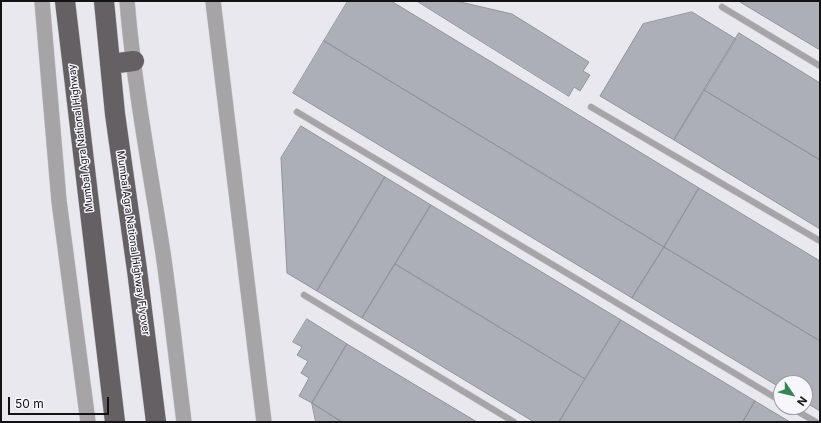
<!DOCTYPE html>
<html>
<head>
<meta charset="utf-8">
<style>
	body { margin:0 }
	#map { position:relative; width:821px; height:423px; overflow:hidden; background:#e9e8ef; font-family:Inter,sans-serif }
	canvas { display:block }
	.frame { position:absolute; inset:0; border:2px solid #131215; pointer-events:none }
	.north { position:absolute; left:773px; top:375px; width:40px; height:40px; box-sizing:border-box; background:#f7f6fc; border:1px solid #9c9ba0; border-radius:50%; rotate:125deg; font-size:11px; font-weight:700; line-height:16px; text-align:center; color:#131215 }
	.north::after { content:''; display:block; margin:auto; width:14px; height:18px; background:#358455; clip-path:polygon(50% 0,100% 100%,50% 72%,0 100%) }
	.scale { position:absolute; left:8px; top:397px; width:101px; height:18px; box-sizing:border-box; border:2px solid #131215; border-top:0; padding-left:5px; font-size:12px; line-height:14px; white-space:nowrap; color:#131215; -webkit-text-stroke:3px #f7f6fc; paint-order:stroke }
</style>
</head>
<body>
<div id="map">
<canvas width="821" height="423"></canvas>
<div class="frame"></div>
<div class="north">N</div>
<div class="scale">50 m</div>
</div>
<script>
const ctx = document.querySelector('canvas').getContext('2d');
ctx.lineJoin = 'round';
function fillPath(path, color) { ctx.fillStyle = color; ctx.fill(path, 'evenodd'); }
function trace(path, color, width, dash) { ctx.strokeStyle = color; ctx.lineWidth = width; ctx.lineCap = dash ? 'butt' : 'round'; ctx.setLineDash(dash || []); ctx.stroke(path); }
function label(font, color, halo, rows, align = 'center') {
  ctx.font = font + ' Inter,sans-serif'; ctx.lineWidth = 3; ctx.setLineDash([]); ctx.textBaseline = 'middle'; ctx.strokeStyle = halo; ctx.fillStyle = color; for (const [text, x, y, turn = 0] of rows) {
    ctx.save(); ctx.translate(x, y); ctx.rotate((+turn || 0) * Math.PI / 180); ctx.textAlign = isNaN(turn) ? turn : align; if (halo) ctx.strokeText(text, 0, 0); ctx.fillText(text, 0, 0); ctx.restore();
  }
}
const building = new Path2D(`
	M348,1H391L699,188L664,247L324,41Z
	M417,1H456L512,14L589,62L583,71L590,75L580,91L574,87L569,96Z
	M740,1H820V50L740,2Z
	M692,12L736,39L674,140L600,96L643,24Z
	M739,33L820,83V160L704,90Z
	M324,41L664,247L632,298L293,93Z
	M704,90L820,160V229L674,140Z
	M301,126L385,177L317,291L287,273L281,158Z
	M385,177L431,205L362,318L317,291Z
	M699,188L820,261V341L664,247Z
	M431,205L621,320L585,379L395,264Z
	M664,247L820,341V411L805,402V383H781V388L632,298Z
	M395,264L585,379L559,422H534L362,318Z
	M307,319L347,344L312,403L299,396L309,378L301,373L308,361L297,355L302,347L293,342Z
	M621,320L755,401L743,422H559Z
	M347,344L477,422H342L312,403Z
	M755,401L790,422H743Z
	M312,403L342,422H316Z`);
fillPath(building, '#acafb5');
trace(building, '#91949a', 1);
const service = new Path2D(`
	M722,7L820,66
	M591,107L820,241
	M297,112L781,401
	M304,295L514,422
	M790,407L816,422`);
const tertiary = new Path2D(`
	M42,1L59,201L88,422
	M127,1C134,86 150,170 163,253C171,309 177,366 184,422
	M213,1L264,422`);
const trunk = new Path2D(`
	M65,1L115,422
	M104,1L115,114L137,270L156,422
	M110,64L134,61`);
trace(service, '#c7c6cc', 7);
trace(tertiary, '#c7c6cc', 16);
trace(trunk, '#c7c6cc', 21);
trace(service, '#a6a4a6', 6);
trace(tertiary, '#a6a4a6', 15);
trace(trunk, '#646064', 20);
label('10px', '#131215', '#f7f6fc', [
	["Mumbai Agra National Highway",81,138,-97],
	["Mumbai Agra National Highway Flyover",133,243,82]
]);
</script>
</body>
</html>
